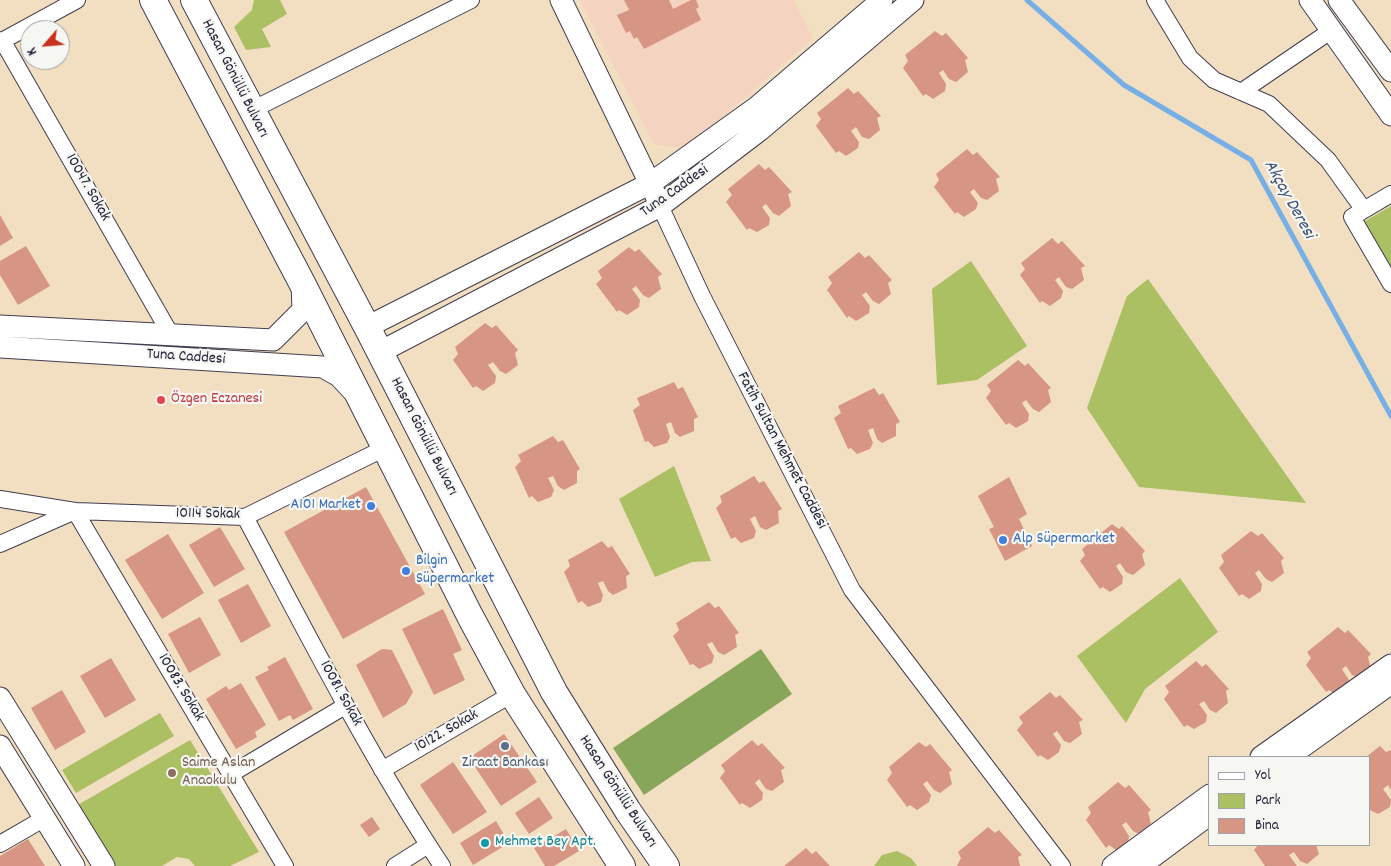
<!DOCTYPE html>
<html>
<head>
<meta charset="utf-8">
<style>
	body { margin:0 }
	#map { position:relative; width:1391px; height:866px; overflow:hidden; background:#f2dec0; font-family:Dekko,sans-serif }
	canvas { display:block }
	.legend { position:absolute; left:1208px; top:756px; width:162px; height:90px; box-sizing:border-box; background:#f6f6f2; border:1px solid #a1a1a9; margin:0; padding:6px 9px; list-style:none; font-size:15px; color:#22223b }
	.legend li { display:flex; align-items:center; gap:10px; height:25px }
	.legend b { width:25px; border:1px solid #a1a1a9 }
	.north { position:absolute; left:20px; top:20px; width:50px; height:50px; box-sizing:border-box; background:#f6f6f2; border:1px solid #a1a1a9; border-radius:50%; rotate:243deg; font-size:14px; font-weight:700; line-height:20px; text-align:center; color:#22223b }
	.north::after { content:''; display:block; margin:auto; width:18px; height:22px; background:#c8321e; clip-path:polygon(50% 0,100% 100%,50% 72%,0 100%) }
</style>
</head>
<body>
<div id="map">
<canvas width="1391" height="866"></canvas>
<ul class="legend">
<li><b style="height:6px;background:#fff"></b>Yol</li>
<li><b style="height:14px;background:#abbf63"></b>Park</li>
<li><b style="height:14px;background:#d69683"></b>Bina</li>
</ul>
<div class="north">K</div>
</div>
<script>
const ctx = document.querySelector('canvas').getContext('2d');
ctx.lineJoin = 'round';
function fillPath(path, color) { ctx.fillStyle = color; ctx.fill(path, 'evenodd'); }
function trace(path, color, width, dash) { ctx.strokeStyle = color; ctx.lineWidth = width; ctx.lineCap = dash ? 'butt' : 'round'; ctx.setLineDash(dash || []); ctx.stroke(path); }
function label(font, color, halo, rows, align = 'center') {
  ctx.font = font + ' Dekko,sans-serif'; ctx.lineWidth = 4.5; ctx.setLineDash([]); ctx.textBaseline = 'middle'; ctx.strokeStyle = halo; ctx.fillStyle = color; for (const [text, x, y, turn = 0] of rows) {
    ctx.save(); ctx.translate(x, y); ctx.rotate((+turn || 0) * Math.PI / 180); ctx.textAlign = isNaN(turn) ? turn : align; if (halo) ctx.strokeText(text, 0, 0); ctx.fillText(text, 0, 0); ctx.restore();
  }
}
fillPath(new Path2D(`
	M580,0H793L813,38L686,149L654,144Z`), '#f4d3c0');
fillPath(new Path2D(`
	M254,0H280L287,14L262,29L271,47L246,50L234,27L252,10Z
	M1391,206V276L1360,224Z
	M971,261L1027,346L977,380L937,385L932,289Z
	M1148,279L1306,503L1139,487L1087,408L1127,296Z
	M674,466L711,561L692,562L655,577L619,499Z
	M1180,578L1218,632L1145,689L1126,723L1077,656Z
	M160,713L174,736L76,793L62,770Z
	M190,740L259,852L230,866H195L189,859L177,857L162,866H113L76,806Z
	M897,851L911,858L917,866H874L882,855Z`), '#abbf63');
fillPath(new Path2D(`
	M761,649L792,694L644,795L613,748Z`), '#88a659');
trace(new Path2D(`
	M1027,0L1124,85L1251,160L1391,416`), '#76afe6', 5);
fillPath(new Path2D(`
	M624,0H669L673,9L691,0H696L699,7L696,9L701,20L644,49L637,37L634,39L630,31L626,33L617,15L629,10Z
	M935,31L942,36L946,33L968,58L965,60L968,72L956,82L949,79L943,70L939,73L946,84L945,91L933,99L926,94L923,96L903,68L908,61L905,55Z
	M848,88L854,94L858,91L881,116L877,118L880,130L869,139L862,137L856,127L851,131L859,142L858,148L846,156L839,151L836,153L816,126L821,119L817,113Z
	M967,149L973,155L977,152L1000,177L996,179L999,191L987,200L981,198L974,189L970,192L978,203L976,209L964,217L957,212L955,214L934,187L939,180L936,174Z
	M759,164L765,170L769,167L792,192L788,194L791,206L779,216L773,213L766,204L762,207L770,218L769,225L757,232L749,228L747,230L726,202L732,195L728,189Z
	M0,215L13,238L0,246Z
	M1052,238L1058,244L1062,241L1085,266L1081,268L1084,280L1072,289L1066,287L1059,277L1055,280L1063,291L1061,298L1050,306L1042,301L1040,303L1020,275L1025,269L1021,263Z
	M26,246L50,286L18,305L0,275V261Z
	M629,247L635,252L639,249L662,274L658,277L661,289L649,298L643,295L636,286L632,289L640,300L639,307L627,315L619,310L617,312L596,284L602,278L598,271Z
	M859,252L865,258L869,255L892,280L888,283L891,294L879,304L873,301L866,292L862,295L870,306L869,313L856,321L849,316L847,318L827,290L832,283L828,277Z
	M485,323L492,328L496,325L518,350L515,353L518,365L506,374L500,371L493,362L488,365L496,376L495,383L483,391L476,386L473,388L453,360L458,354L455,347Z
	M1018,360L1025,366L1028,363L1051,388L1048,390L1051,402L1039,412L1033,409L1026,400L1022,403L1029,414L1028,421L1016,428L1009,423L1006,425L986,398L991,391L987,385Z
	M674,382L678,389L683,387L698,417L694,419V431L680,437L675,433L671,422L666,424L670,437L667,443L654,447L648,441L645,442L633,410L640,405L637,398Z
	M874,388L879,395L883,393L900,422L896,424V436L882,443L877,439L873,428L868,430L873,443L870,449L857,454L851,448L848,449L834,418L841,413L838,406Z
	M553,436L558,442L563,440L580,469L577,471V483L564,490L558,486L553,476L548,478L554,490L551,497L538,502L532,496L529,498L515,467L521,461L518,455Z
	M754,476L759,483L764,481L782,509L778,511L779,523L766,530L760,527L755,516L750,519L756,531L754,538L741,543L735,537L731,539L716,508L722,502L720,496Z
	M1009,477L1027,514L1019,519L1032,546L1005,561L989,529L994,527L978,496Z
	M366,487L425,594L343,639L284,532Z
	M1112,524L1119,529L1122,526L1145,551L1142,554L1145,565L1133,575L1126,572L1120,563L1116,566L1123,577L1122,584L1110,592L1103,587L1100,589L1080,561L1085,555L1082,549Z
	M220,527L245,569L214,587L189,545Z
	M1251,531L1258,536L1262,533L1284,558L1281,561L1284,573L1272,582L1266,579L1259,570L1255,573L1262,584L1261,591L1249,599L1242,594L1239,596L1219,568L1224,562L1221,555Z
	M168,534L204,593L162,619L125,560Z
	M602,541L608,548L612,546L630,574L626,576L627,588L613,595L608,591L603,581L598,583L603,595L601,602L588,607L582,601L578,603L564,572L570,566L568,560Z
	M248,584L271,626L241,643L218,600Z
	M709,602L715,608L719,606L739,633L735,635L737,647L724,655L718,652L712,642L707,644L714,656L712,663L699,669L693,664L690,665L673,636L679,630L676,623Z
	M443,609L462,650L453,654L465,680L434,695L402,629Z
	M200,617L221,655L189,673L168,634Z
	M1338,627L1345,633L1348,630L1371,654L1368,657L1371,669L1359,678L1352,675L1346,666L1342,669L1349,680L1348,687L1336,695L1329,690L1326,692L1306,665L1311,658L1307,652Z
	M382,649L392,650L413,692L406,704L383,718L356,665Z
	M285,657L313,709L293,720L290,715L279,721L255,677L269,670L267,667Z
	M111,658L136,700L105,718L80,676Z
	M1196,661L1202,667L1206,664L1229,689L1226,691L1228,703L1216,713L1210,710L1204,701L1199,704L1207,715L1206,722L1194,729L1187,725L1184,727L1164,699L1169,692L1165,686Z
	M241,683L266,725L255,732L257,737L236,749L206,699L226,686L229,690Z
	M62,690L86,732L55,750L31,708Z
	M1050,692L1056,698L1060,695L1083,720L1079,722L1082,734L1070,743L1064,741L1057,731L1053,734L1061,745L1059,752L1048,760L1040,755L1038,757L1017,730L1023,723L1019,717Z
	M504,734L537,782L501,806L469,758Z
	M752,740L758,746L762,743L785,768L781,770L784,782L772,791L766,789L759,779L755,783L763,793L762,800L750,808L742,803L740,805L720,778L725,771L721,765Z
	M919,742L926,747L930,744L952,770L949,772L952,784L940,793L934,790L927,781L923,784L931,795L929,802L917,810L910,805L907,807L887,780L892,773L889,767Z
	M1380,746L1386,752L1391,750V790L1388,785L1383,789L1391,800L1390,807L1378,814L1370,810V757H1366Z
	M453,762L487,812L453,834L420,785Z
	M1118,782L1125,788L1129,785L1151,810L1148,812L1151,824L1139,834L1133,831L1126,822L1122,825L1129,836L1128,843L1116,850L1109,845L1106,848L1086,820L1091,813L1088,807Z
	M539,797L553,818L529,834L515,813Z
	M372,817L380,829L369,837L360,825Z
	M496,821L509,843L473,865L460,843Z
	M988,827L995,833L999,830L1022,855L1018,857L1020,866H957L961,858L958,852Z
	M566,829L579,851L554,866H545L534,848Z
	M28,839L45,866H0V856Z
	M1258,845H1316L1319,854L1307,864L1300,861L1294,852L1289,855L1297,866H1265L1254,850Z
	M806,848L812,854L816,851L830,866H784Z`), '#d69683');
const minor = new Path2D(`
	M1155,0L1190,58L1214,80L1269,104L1328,160L1364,210
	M2,40L171,335
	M0,42L77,0
	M1241,92L1332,30
	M250,111L471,0
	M1391,194L1352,217L1391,284
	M660,206L702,296L852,590L1062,866
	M0,499L75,511L285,866
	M245,517C308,635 368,754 442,866
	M0,544L75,511L245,517L385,448
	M382,770L512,694
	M231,774L345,706
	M0,844L45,818
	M395,866L428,845`);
const tertiary = new Path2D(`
	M561,0L656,196
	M1310,0L1391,115
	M1339,0L1391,71
	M0,326L273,340L303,310L302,283
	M367,327L651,183L757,107L882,0
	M0,347L323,367L339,376L353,391
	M380,352L660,206L760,130L913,0
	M0,698L104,866
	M0,746L74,866
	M1261,757L1391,665
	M1288,757L1391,683
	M1113,866L1210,795
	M1140,866L1210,814`);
const primary = new Path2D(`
	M153,0L302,283L470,616L512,694L622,866
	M194,0L367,327L554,692L628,811L666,866`);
trace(minor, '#413e4f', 18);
trace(tertiary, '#413e4f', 23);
trace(primary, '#413e4f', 28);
trace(minor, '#fff', 16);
trace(tertiary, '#fff', 21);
trace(primary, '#fff', 26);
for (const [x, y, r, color] of [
	[161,400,5,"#e0444e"],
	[371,506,5,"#3f7fe0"],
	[1003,540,5,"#3f7fe0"],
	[406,571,5,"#3f7fe0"],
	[505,746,5,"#5c6f8a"],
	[172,773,5,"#8d6e63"],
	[485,843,5,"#0f9aa8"]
]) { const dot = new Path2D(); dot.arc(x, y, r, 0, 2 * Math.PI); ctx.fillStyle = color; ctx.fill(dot); trace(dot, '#f6f6f2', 2); }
label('16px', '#22223b', '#f6f6f2', [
	["Hasan Gönüllü Bulvarı",234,79,63],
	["10047. Sokak",87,188,60],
	["Tuna Caddesi",675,192,-35],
	["Tuna Caddesi",186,358,4],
	["Hasan Gönüllü Bulvarı",423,437,63],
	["Fatih Sultan Mehmet Caddesi",781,451,62],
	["10114 Sokak",208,515,1],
	["10083. Sokak",180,688,59],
	["10081. Sokak",340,694,61],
	["10122. Sokak",447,732,-30],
	["Hasan Gönüllü Bulvarı",617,792,57]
]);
label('16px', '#be3a42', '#f6f6f2', [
	["Özgen Eczanesi",171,400]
], 'left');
label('16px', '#366cbe', '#f6f6f2', [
	["A101 Market",361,506,"right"],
	["Alp Süpermarket",1013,540],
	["Bilgin",416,562],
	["Süpermarket",416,580]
], 'left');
label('16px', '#785e54', '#f6f6f2', [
	["Saime Aslan",182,764],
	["Anaokulu",182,782]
], 'left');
label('16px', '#4e5e75', '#f6f6f2', [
	["Ziraat Bankası",505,764]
]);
label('16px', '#0d838f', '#f6f6f2', [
	["Mehmet Bey Apt.",495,843]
], 'left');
label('italic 18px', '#3f5377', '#f6f6f2', [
	["Akçay Deresi",1288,200,61]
]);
</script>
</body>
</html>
